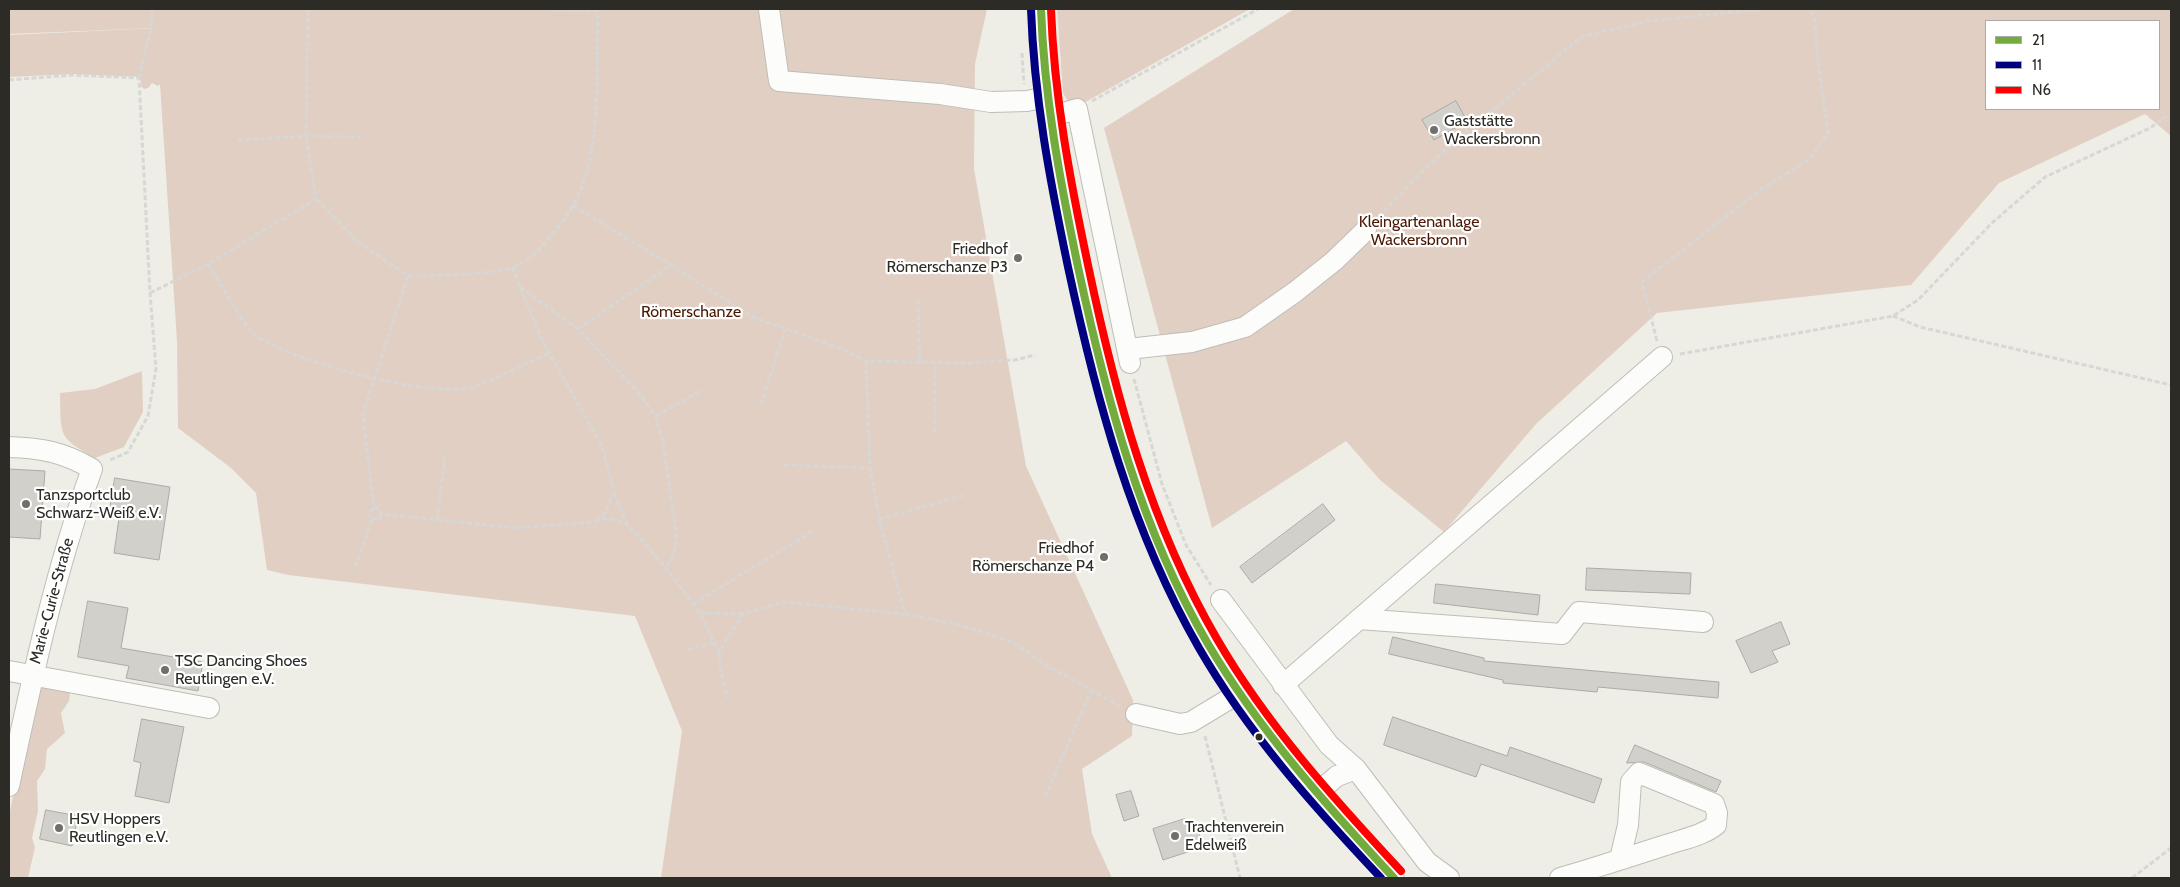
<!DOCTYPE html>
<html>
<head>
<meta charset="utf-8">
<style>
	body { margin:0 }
	#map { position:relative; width:2180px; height:887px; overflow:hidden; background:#eeeee6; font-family:Cabin,sans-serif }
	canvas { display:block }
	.frame { position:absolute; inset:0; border:10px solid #2c2b26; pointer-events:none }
	.legend { position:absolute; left:1985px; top:20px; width:175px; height:90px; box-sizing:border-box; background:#fff; border:1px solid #abaaa8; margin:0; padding:6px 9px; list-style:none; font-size:15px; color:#2c2b26 }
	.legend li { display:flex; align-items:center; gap:10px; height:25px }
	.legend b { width:25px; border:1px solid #abaaa8 }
</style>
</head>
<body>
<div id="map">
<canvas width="2180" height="887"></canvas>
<div class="frame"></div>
<ul class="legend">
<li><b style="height:6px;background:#73ab3d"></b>21</li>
<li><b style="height:6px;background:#000080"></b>11</li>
<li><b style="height:6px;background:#f00"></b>N6</li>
</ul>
</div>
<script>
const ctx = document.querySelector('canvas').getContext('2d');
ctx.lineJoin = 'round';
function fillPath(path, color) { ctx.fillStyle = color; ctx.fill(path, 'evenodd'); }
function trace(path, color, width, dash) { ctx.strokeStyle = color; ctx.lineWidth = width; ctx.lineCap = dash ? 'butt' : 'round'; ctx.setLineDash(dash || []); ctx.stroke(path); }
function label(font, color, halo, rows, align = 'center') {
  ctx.font = font + ' Cabin,sans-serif'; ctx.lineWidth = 4.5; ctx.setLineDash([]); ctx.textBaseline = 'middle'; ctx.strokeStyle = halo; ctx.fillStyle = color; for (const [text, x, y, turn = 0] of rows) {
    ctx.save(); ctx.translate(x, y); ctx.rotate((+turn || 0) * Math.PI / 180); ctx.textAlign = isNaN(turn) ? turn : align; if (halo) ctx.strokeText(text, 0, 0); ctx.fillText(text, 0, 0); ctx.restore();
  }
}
fillPath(new Path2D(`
	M9,9H987L975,64L974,169L1026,466L1133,700L1132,736L1082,769L1092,834L1112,878H661L682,731L635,616L288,575L267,570L256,493L231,468L178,428L177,341L160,84L158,86L152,83L148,88L144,89L141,86L140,77L73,74L9,77V35L156,28L9,34Z
	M1057,9H1250L1082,104L1069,103L1063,93Z
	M1294,9H2171V136L2145,114L1999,183L1911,285L1657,313L1536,424L1444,532L1380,480L1346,441L1212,528L1104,128ZM1986,21H2159V109H1986Z
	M142,371L143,412L124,447L95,458C57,437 61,435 60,393L95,389Z
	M36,680L70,692L69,701L61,713L65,733L47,749L45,769L37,781L38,811L32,838L35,847L28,878H9V816Z`), '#e2cfc4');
const building = new Path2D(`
	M1456,101L1467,121L1434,140L1422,120Z
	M9,469L45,471L40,539L9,537Z
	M115,478L170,487L159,560L114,553L120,511L110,509Z
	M1323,504L1335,520L1252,583L1240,567Z
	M1587,568L1691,573L1690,594L1586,590Z
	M1436,584L1540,595L1538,615L1434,603Z
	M88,601L128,608L121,648L203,662L198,691L126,678L129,666L78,657Z
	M1781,622L1790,644L1772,651L1778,662L1751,673L1736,641Z
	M1393,637L1484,658V661L1719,682L1718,698L1598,687L1597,692L1503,683V680L1389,654Z
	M1393,717L1507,756L1510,747L1602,779L1594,803L1481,764L1476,777L1384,745Z
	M142,719L184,727L169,803L135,796L141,763L134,761Z
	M1635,745L1721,781L1716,792L1644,762L1627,763Z
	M1131,791L1139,816L1124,821L1116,795Z
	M46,810L78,816L72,846L40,839Z
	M1185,819L1188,829L1197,826L1203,847L1163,860L1153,829Z`);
fillPath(building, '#d1d0ca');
trace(building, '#acaaa5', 1);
const minor = new Path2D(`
	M769,9L779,81L940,94L991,102L1027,101L1047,97
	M1041,9C1042,93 1059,175 1076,257C1107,411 1150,562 1239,693C1285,760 1339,819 1394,878
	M1049,117L1077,109L1130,363
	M1128,349L1192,342L1245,327L1295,292L1334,261L1366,230
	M9,447C41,448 64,452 92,469C55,571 32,679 9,786
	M1221,600L1329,745L1356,769
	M1359,619L1562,634L1579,612L1703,622
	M9,671L209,708
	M1283,685L1662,357
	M1136,714L1180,724L1191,722L1239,693
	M1316,794L1337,776L1356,769L1427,862L1449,878
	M1560,878C1595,868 1631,856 1666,845C1683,839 1702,836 1716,825L1717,813L1714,804L1639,773L1631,782L1628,825L1620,859`);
trace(minor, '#bebeb7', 22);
trace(new Path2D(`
	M541,9L598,11
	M1022,53L1024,84
	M139,78L151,28L152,9
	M9,80L73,75L139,78L150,293L156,369L148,416L128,452L108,461
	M1092,101L1258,9
	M238,140L306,136L361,137
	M316,199L357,241L408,276L363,414L374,508H378L381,514L515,528L595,522
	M573,206L671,265L750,316L837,347L866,361L969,363L1015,360L1035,355
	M1379,217L1422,171L1464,134L1581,37L1648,21L1764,9
	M208,264C217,278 246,329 256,336C292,361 431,399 472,387C498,379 524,364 549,353
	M512,267L543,342L602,446L614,492L605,513L595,522L604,519L616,520L627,524L665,567L700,613
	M408,276C442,275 478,276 511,268C526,264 539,250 549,238C557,228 566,218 572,207C603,157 596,67 598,9
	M520,287L578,329L639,393L656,416L663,443L677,539L673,557L665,567
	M150,293L208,264L316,199L306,136L308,9
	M918,300L920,363
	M1893,316L1920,327L2171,385
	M578,329L671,265
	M1657,341L1642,282L1758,191L1809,160L1828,133L1818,64L1815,19L1810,9
	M1680,354L1893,316L1918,300L1992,223L2045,177L2150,128L2171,113
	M1134,379L1162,484L1186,545L1211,585
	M761,405L785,330
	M656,416L700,391
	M935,432V363
	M784,465L870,468
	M614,493L627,524
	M879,519L965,495
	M372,520L380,518L381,514
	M437,520L445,455
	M355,567L372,520L368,514L374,508
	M693,604L813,531
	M743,614L700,613L719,652L743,614L784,602L905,614L879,519L870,468L866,361
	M905,614L960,625L1012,642L1046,665L1120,706
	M687,650L714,643
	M719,652L721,673L728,698
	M1205,736L1240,878
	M1045,797L1091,691
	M2132,878L2171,848`), '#d7d7d5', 3, [5, 2.5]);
trace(minor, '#fcfcfb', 20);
trace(new Path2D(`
	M1041,9C1044,96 1060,181 1078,267C1106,397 1140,528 1208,644C1259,730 1326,805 1394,878`), '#73ab3d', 8);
trace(new Path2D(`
	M1031,9C1034,97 1050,181 1068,267C1096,398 1131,530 1199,648C1248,733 1314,807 1381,878`), '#000080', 8);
trace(new Path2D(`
	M1051,9C1054,95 1070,180 1088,265C1115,394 1150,524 1217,639C1267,725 1334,799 1401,871`), '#f00', 8);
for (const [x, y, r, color] of [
	[1434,130,5,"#706f69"],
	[1018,258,5,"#706f69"],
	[26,504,5,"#706f69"],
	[1104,557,5,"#706f69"],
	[165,670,5,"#706f69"],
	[1259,737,4.5,"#2c2b26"],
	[59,828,5,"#706f69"],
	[1175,836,5,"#706f69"]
]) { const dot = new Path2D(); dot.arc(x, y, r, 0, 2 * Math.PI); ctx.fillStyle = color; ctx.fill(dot); trace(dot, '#fff', 2); }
label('16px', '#2c2b26', '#fff', [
	["Gaststätte",1444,121],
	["Wackersbronn",1444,139],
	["Friedhof",1008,249,"right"],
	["Römerschanze P3",1008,267,"right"],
	["Tanzsportclub",36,495],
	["Schwarz-Weiß e.V.",36,513],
	["Friedhof",1094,548,"right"],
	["Römerschanze P4",1094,566,"right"],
	["TSC Dancing Shoes",175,661],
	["Reutlingen e.V.",175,679],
	["HSV Hoppers",69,819],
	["Reutlingen e.V.",69,837],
	["Trachtenverein",1185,827],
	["Edelweiß",1185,845]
], 'left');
label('16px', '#4a1702', '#fff', [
	["Kleingartenanlage",1419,222],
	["Wackersbronn",1419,240],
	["Römerschanze",691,312]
]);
label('16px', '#2c2b26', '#fff', [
	["Marie-Curie-Straße",52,601,-75]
]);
</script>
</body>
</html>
